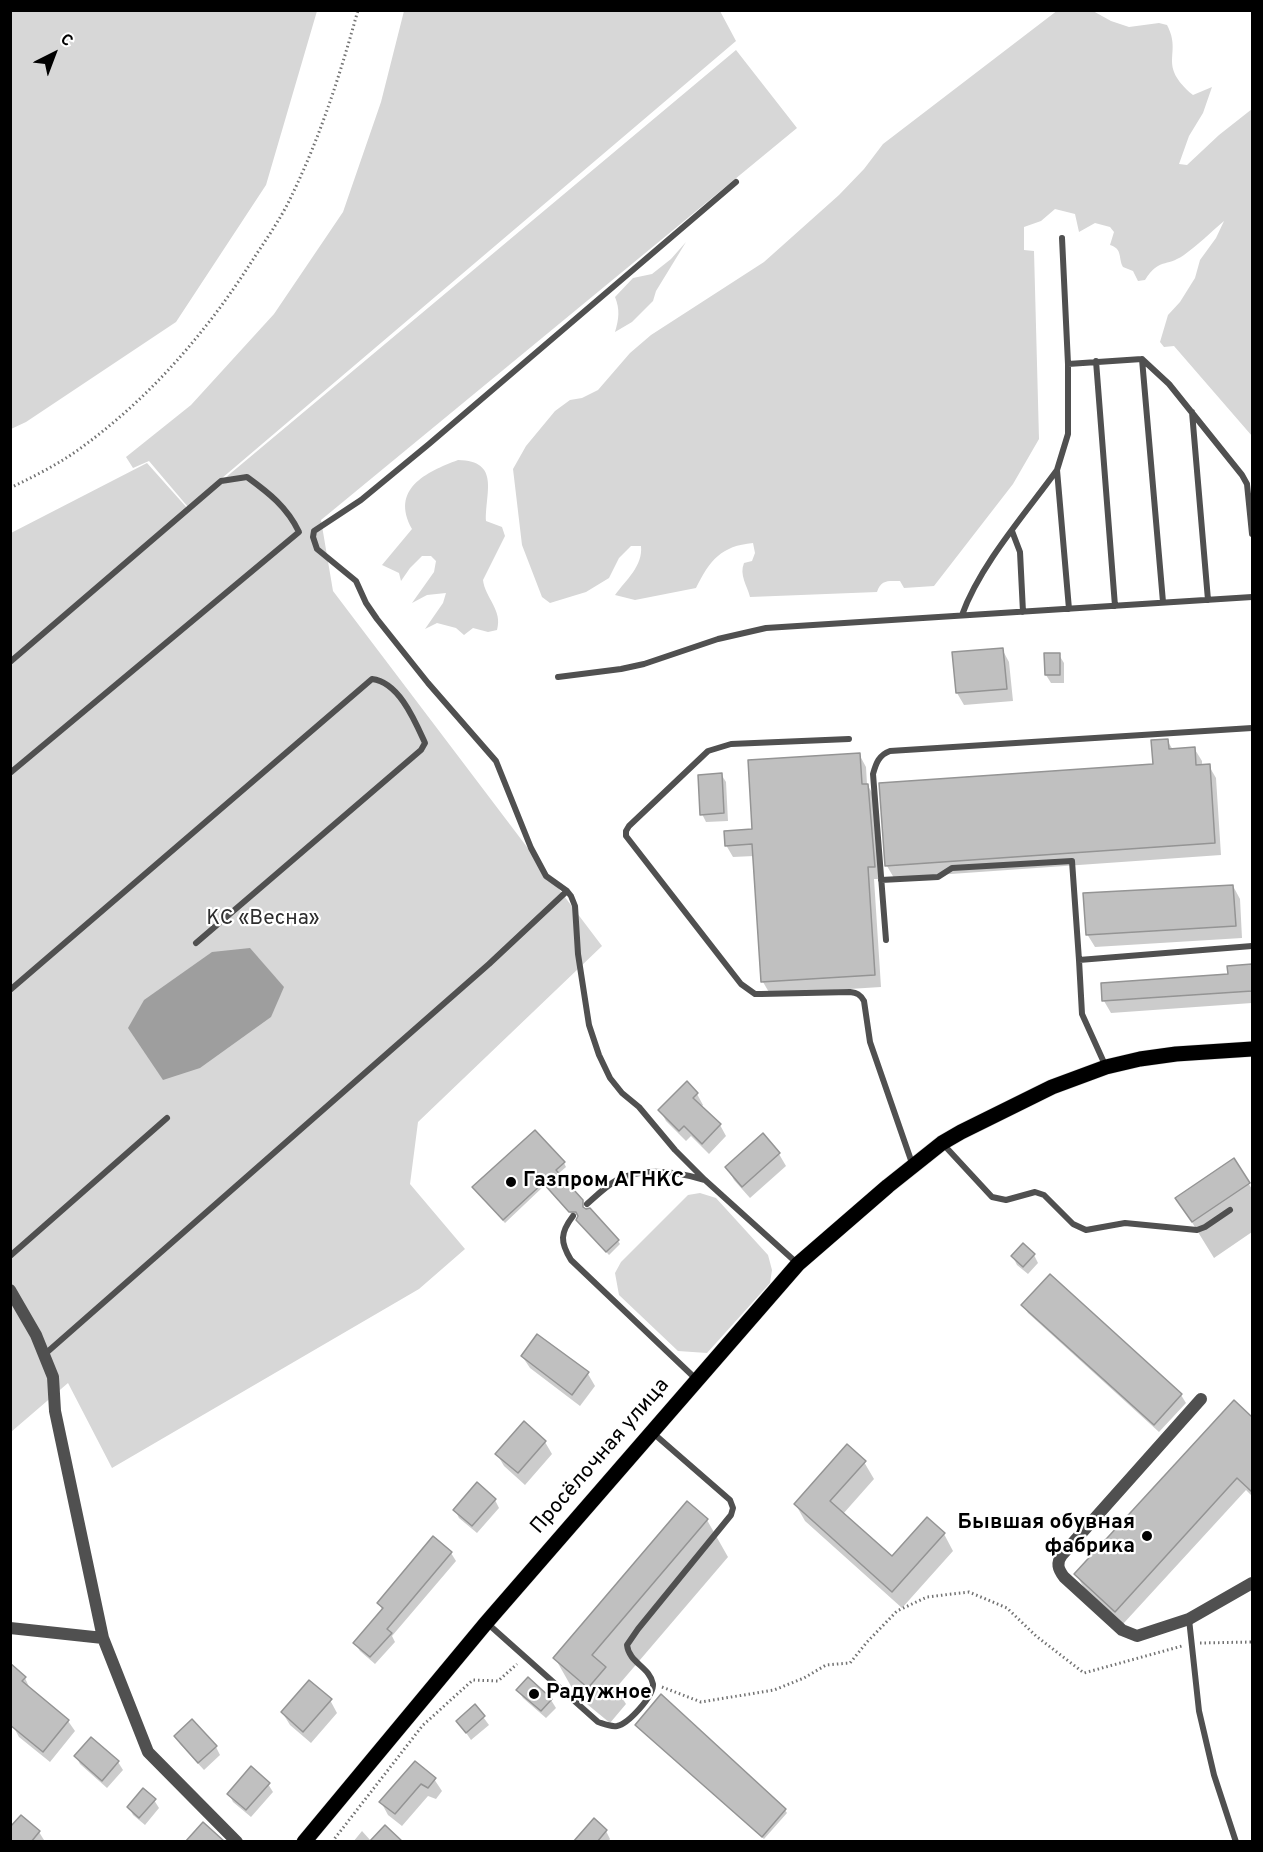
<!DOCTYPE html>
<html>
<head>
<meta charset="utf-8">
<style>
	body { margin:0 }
	#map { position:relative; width:1263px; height:1852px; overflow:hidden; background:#fff; font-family:Overpass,sans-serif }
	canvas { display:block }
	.frame { position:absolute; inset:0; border:12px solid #000; pointer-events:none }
	.north { position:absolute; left:24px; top:24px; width:60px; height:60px; -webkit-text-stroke:4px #fff; paint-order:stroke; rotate:42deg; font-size:16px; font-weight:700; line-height:24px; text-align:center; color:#000 }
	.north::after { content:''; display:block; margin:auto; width:21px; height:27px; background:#000; clip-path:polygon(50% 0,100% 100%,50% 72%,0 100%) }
</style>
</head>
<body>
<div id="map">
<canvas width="1263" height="1852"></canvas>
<div class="frame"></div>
<div class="north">С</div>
</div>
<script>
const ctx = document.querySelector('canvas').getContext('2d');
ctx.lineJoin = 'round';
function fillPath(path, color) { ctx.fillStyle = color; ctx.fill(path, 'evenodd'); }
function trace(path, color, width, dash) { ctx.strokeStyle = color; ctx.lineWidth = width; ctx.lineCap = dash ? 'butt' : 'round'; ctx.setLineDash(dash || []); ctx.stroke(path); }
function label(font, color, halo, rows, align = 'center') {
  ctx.font = font + ' Overpass,sans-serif'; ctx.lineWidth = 4.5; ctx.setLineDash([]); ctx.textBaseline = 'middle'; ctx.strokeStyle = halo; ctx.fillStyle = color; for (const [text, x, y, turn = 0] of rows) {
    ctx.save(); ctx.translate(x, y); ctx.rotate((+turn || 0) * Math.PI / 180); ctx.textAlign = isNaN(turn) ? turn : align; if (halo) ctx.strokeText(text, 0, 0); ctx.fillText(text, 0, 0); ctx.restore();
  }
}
fillPath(new Path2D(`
	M11,10L317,11L266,185L176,322L26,422L11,429Z
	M1058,10L1093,11L1111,21L1129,27L1159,23L1167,25C1183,55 1156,64 1193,95L1212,87L1203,113L1189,136L1179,164L1187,165L1219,135L1252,109V436L1174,346L1164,347L1160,342L1168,315L1180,302L1195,278L1200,260L1216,238L1224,221C1211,232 1198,245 1184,255C1165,268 1160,257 1145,280L1138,281L1133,271L1123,267C1118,258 1123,249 1110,245L1114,232L1110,227L1095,223L1079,232L1075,214L1055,209L1041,221L1024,227V250L1034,251L1039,439L1013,484L934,586L904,588L900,581C889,581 881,579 877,592L750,597C747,585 739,575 744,563L752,561L755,553L753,543C721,546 710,560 696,588L635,600L615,595C626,580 643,566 641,546H631L619,558L609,578L586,592L550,603L542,597L522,545L513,469L526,446L555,411L570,400L582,398L598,390L630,353L651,335L764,262L839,195L864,169L883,144Z
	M404,11H720L736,41L188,507L149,461L133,468L126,457L191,405L274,314L343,212L381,102Z
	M736,50L797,128L321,520L333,591L602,946L418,1122L410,1184L465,1249L419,1289L112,1468L68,1383L11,1432V533L147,463L188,509Z
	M686,242L656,291L653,301L632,322L615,332C619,319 620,309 615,297L633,278L652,274L671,259Z
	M458,460C501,461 485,493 486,521L502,527L505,536L483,580C485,598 503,610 497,630L488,632L473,628L464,635L456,628L437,623L425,629L443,603L446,593L427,595L412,603L434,572L436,561L431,556H422L410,568L401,581L399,573L382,565L412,529C390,489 426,472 458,460Z
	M700,1193L716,1198L768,1255L772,1270L770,1283L707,1353L678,1351L619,1295L615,1273L621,1262L688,1195Z`), '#d7d7d7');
fillPath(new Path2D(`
	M250,948L284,987L271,1017L200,1068L163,1080L128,1028L144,1000L212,952Z`), '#9e9e9e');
fillPath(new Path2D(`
	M1002,649L1009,662L1013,701L964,705L957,693Z
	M1059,655L1064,663V683H1051L1046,675Z
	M1167,740L1173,750L1194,748L1202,761V766H1209L1216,778L1221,855L894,878L887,866L1155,765Z
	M859,754L866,767L867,784L875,798L881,879H874L881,987L770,994L763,982L754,856L733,857L726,845L754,831Z
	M721,774L726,782L728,821L706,822L702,814Z
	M1233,886L1240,899L1242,938L1095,947L1087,934Z
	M1252,966V1003L1111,1013L1104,1001L1102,984L1229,975V967Z
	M697,1094L703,1105L701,1107L720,1125L726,1136L709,1154L691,1136L686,1141L666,1121L660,1110Z
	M535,1132L564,1163L566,1167L558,1174L582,1201L584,1210H590L618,1241L620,1244L609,1255L580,1224V1215H572L545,1185L505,1223L476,1191Z
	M779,1154L786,1166L750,1198L734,1180L727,1167Z
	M1233,1160L1252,1189V1232L1214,1258L1177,1198Z
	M1034,1255L1038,1263L1028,1274L1017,1265L1013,1257Z
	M1023,1305L1181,1395L1186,1403L1159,1432L1028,1313Z
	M538,1336L588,1374L595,1386L580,1406L530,1368L522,1356Z
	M1234,1402L1252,1419V1496L1246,1490L1123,1624L1084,1588L1076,1574Z
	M545,1442L552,1454L525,1485L504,1466L497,1454Z
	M864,1462L874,1479L843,1514L892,1558L944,1534L953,1551L902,1608L805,1521L796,1505Z
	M495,1500L499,1508L477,1533L459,1518L455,1510Z
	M707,1520L728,1557L616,1688L626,1704L610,1723L576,1695L555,1658Z
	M433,1538L451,1553L456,1561L392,1636L395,1642L375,1664L360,1651L355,1643L383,1611L378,1603Z
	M10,1665L25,1678L30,1689L68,1721L75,1731L50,1762L19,1737L13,1726Z
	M518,1690L551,1700L556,1708L546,1718L523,1698Z
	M330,1700L337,1713L311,1743L290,1725L282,1712Z
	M475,1706L489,1725L471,1740L458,1721Z
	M639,1728L785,1810L787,1813L764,1839Z
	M176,1736L216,1747L220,1755L204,1770L180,1744Z
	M91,1739L118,1762L123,1770L107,1788L80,1764L76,1756Z
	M415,1763L434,1779L442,1791L436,1799L428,1796L402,1826L388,1815L381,1802Z
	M268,1784L273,1792L251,1817L233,1802L229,1794Z
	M154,1800L159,1808L145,1825L133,1815L129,1807Z
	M362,1831L371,1841L400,1842H353Z
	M606,1831L610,1839L608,1842H575Z
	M39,1832L44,1840L42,1842H10Z`), '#0003');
const building = new Path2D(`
	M1003,648L1007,689L956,693L952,652Z
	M1044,653H1060V675H1045Z
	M1168,739L1169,749L1195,747L1196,765L1210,764L1215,843L885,866L879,783L1153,764L1151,740Z
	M860,753L862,784H868L875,867H868L875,975L761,982L752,844L725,846L724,831L752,829L748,760Z
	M722,773L724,813L700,815L698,775Z
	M1233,885L1236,926L1086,935L1083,893Z
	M1252,964V991L1102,1001L1101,983L1228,974L1227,966Z
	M687,1081L698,1093L693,1098L721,1124L702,1144L684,1126L679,1131L658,1110Z
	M535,1130L565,1162L556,1170L583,1200V1207L586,1209L590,1208L619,1240L606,1252L576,1220L578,1216L576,1212H569L543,1183L503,1220L472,1187Z
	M763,1133L780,1153L742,1187L725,1167Z
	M1234,1158L1250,1183L1192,1222L1175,1198Z
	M1023,1243L1035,1254L1023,1267L1011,1256Z
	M1050,1274L1182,1394L1154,1425L1021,1305Z
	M537,1334L589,1372L572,1395L521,1356Z
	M1234,1400L1252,1417V1492L1237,1478L1115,1612L1074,1574Z
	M524,1421L546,1441L518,1473L495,1454Z
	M847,1444L866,1461L830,1501L892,1556L927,1517L945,1533L892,1592L794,1504Z
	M477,1482L496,1499L472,1526L453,1510Z
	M687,1501L708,1519L592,1655L606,1667L588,1688L553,1658Z
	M433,1536L452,1552L387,1629L392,1633L370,1657L353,1643L383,1608L377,1603Z
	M10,1663L26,1677L22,1681L69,1720L43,1752L10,1725Z
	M528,1677L552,1699L541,1711L516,1690Z
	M309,1680L332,1699L303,1732L281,1712Z
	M661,1694L786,1809L762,1837L635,1725Z
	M475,1704L485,1716L466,1733L456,1721Z
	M192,1719L217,1746L198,1763L174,1736Z
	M91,1737L119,1761L102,1781L74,1756Z
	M415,1761L436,1778L428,1788L421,1784L395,1814L379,1802Z
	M251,1766L270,1783L246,1810L227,1794Z
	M143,1788L156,1799L139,1818L127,1807Z
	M21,1815L40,1831L31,1842H10V1827Z
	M594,1818L607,1830L597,1842H573Z
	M203,1822L224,1841L225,1842H185Z
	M385,1825L403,1842H369Z`);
fillPath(building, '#c0c0c0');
trace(building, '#949494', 1.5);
const primary = new Path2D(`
	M304,1842L486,1623L798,1264L888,1186L942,1143L961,1132L1052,1087L1106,1067L1140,1059L1176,1054L1252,1049`);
trace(primary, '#dbdbdb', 16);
trace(new Path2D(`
	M10,488C33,477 57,465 78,450C148,400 206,333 252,261C265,241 280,220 290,199C320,138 340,75 358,10
	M1200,1643L1252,1642
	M662,1687L701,1702L774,1690L804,1678L826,1665L850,1663L867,1642L897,1611L927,1597L969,1592L1007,1608L1036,1636L1084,1673L1182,1646
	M332,1842L423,1725L473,1680L498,1681L517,1664`), '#727272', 3, [1.5, 3]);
trace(new Path2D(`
	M1142,359L1163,602
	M1096,361L1115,606
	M1068,364L1142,359L1169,384L1242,475L1247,484L1252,534
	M1192,412L1208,600
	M1057,470L1069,609
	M1012,531L1020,552L1023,612
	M962,615C980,565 1025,514 1057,470L1068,434V364L1062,238
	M10,662L221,481L247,477C269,493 287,507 299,532L10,773
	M558,677L621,669L644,664L718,639L766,628L1252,597
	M849,739L731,744L708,751L629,826L626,831V836L741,984L755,994H761L850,992C857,993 860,994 864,1001L870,1042L913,1166
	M881,880L938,877L952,868L1072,861L1079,960L1252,946
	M886,940L873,774C876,763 879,755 890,751L1252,728
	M1079,960L1082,1014L1106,1067
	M10,990L372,679C399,682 415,721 425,743L421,750L196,943
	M943,1144L992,1197L1006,1200L1035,1192L1044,1195L1073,1224L1086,1230L1125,1223L1197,1230L1205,1227L1230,1210
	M705,1180L675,1150L639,1107L622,1093L610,1078L599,1055L589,1025L578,954L575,906L571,896L567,891L546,876L531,848L496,761L428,683L377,619L366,603L356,581L317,549L313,537L314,531L361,500L429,444L736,182
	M587,1204C596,1196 606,1186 617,1180C643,1167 678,1172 705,1180L798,1264
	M573,1216C560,1233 560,1242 571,1260L696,1379
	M10,1256L167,1118
	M45,1354L489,964L567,891
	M1189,1619L1199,1711L1214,1775L1236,1842
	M487,1623L598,1722C604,1724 610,1727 617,1726C628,1724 654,1696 653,1684C650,1667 629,1663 627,1645L638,1629L731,1515L733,1508L730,1500L653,1433`), '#505050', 6);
trace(new Path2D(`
	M10,1290L36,1335L53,1377L55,1411L103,1638L148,1752L237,1842
	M1201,1399L1062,1555C1056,1563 1058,1569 1064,1577L1122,1630L1137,1636L1189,1619L1252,1583
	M10,1628L103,1638`), '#505050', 12);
trace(primary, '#000', 15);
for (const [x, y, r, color] of [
	[511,1182,6,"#000"],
	[1147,1536,6,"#000"],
	[534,1694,6,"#000"]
]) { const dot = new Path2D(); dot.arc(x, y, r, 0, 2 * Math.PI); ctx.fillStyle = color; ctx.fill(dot); trace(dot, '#fff', 2); }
label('21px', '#2e2e2e', '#fff', [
	["КС «Весна»",263,920]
]);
label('bold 21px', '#000', '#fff', [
	["Газпром АГНКС",523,1182],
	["Бывшая обувная",1135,1524,"right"],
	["фабрика",1135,1548,"right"],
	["Радужное",546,1694]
], 'left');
label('21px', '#000', '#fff', [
	["Просёлочная улица",601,1457,-49]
]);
</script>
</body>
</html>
